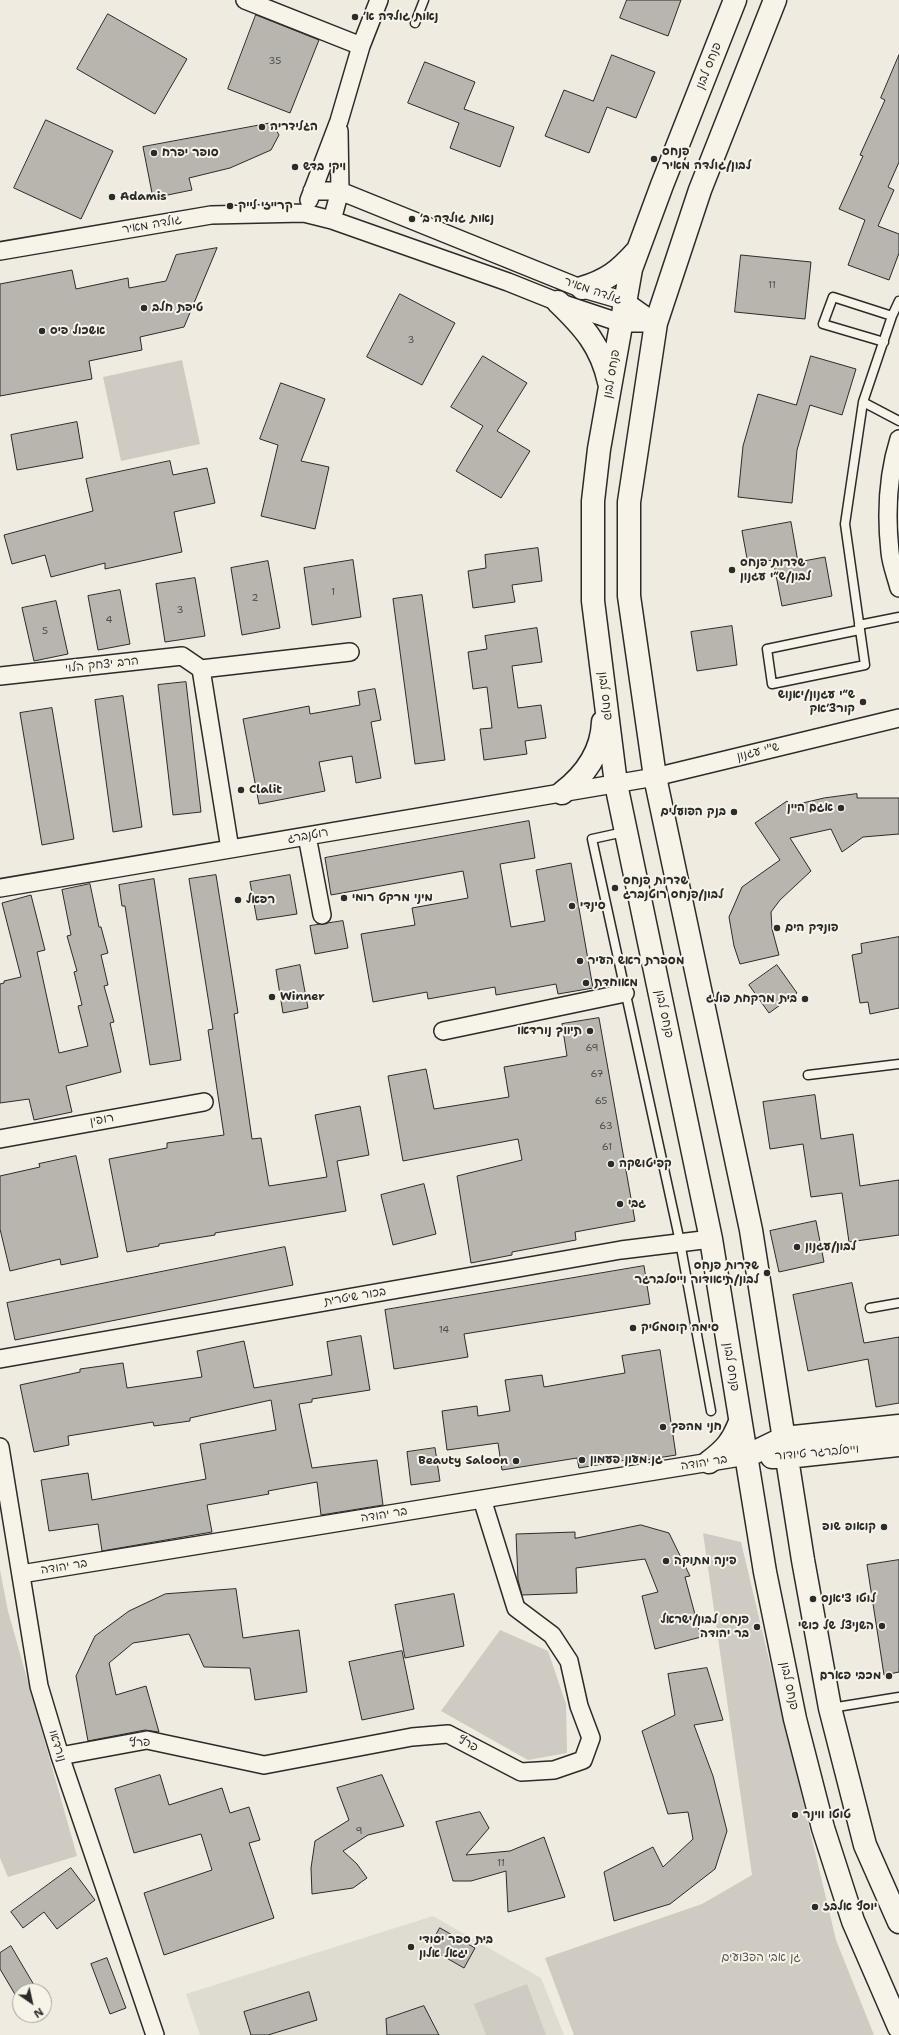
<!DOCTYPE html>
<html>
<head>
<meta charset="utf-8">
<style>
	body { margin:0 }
	#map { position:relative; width:899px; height:2035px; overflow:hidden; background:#efebe0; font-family:"Shantell Sans",sans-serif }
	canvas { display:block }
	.north { position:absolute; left:12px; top:1983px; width:40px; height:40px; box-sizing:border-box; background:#f7f3e8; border:1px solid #a5a39c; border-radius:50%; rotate:146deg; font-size:11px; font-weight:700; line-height:16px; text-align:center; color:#2b2b2b }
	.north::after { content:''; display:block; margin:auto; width:14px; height:18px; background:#2b2b2b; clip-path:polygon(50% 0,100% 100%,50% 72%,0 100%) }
</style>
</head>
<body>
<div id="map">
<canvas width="899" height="2035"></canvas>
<div class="north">N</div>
</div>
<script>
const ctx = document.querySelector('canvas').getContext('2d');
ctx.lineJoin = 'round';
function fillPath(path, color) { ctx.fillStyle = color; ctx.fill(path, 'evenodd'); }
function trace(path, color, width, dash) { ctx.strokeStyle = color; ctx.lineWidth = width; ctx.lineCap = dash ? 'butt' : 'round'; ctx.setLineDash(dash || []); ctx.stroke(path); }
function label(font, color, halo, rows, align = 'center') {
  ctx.font = font + ' "Shantell Sans","Playpen Sans Hebrew",sans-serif'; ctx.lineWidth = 4; ctx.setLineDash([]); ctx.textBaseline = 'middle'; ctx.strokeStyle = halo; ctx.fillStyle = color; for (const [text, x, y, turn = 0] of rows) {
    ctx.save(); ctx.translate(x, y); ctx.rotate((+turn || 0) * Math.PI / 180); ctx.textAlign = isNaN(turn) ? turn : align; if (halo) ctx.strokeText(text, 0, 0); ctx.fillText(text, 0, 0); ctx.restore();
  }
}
fillPath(new Path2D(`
	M433,1916L541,1978L564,2035H200L186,1994Z`), '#dedbd1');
fillPath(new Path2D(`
	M182,360L200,444L121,461L103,377Z
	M703,1533L741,1542L836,1940L874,2035H574L545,1958L702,1904L752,1875Z
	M0,1570L8,1611L77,1856L8,1877L0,1858Z
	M500,1630L548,1651L566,1704L567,1753L528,1760L441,1711Z
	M527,1984L546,2035H486L474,2004Z`), '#cfcbc2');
const building = new Path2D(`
	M627,0H681L668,36L620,18Z
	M108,14L187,59L155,114L77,69Z
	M256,15L319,40L290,113L228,89Z
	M612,55L655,72L636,118L607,107L589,153L545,136L564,90L593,101Z
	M899,55V162L888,187L894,190L878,226L899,234V253L889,280L848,265L865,220L839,209L863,156L860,155L885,100L881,98Z
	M425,62L475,82L464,109L514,127L500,167L450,148L459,123L408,103Z
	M46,120L113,151L81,219L14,188Z
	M272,123L279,135L271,150L230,168L189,178L192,190L153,198L143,147Z
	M217,248L184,327L140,337L142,350L89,361L92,379L0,396V284L72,270L76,289L128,278L129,288L166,281L176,255Z
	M741,255L811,262L805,319L735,312Z
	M400,294L455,323L422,385L367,357Z
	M483,356L527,383L497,431L530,451L501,498L456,471L483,426L451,407Z
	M811,356L856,369L842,415L810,405L797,450L792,503L738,497L743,446L758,394L796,405Z
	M281,383L325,399L301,461L329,467L315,529L261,516L278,445L260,439Z
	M77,422L83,458L17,470L11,435Z
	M170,461L173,475L207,468L215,503L174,512L182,552L105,569V563L51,577L45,555L12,564L4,535L93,511L86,479Z
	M791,522L798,562L825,557L832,596L782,606L773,560L748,564L742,531Z
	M538,548L542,581L512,585L515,602L473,608L468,571L486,568L485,555Z
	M353,560L361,617L312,625L304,568Z
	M268,561L280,628L242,635L231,568Z
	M195,578L205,636L165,642L156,584Z
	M120,590L130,644L98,650L88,596Z
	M422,595L445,760L415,764L393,599Z
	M56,601L68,654L34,661L22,608Z
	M732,626L737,665L697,671L691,632Z
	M537,628L542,662L512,666L518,708L541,705L546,738L525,741L527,754L484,760L480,729L492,728L487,687L473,689L468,652L487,649L485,636Z
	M186,682L201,812L173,815L158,685Z
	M375,689L381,720L371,722L381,778L356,783L352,756L319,762L325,791L259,804L243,719L309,706L310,714L360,705L358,692Z
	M123,696L142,827L113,832L95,700Z
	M52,708L74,839L42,845L20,713Z
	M857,794V798H899V834L863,837L842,852L831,829L790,838L811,871L780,900L771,912L772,929L779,955L740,964L734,946L729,917L742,887L780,860L755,823L787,801L790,806L824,798Z
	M529,821L535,858L500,864L511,927L545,921L536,870L571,863L593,988L558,994L556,984L496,995L495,987L428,999L427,992L373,1002L361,934L415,925L412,908L468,898L463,871L331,895L325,858Z
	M216,875L238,1013L234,1014L252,1139L261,1138L269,1186L327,1177L315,1115L360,1106L369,1155L337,1161L346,1211L215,1233V1235L159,1244V1246L127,1252L109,1159L167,1148V1143L224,1135L208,1030L213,1029L189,879Z
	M290,875L297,914L257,920L250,882Z
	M154,879L181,1060L150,1065L125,906H122L119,885Z
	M90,884L99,927H101L108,953L101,955L108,985L104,986L114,1022L110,1023L121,1072L66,1086L72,1112L34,1120L29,1099L0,1103V984L4,983V981L21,977L2,903L31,895L45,950L37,952L59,1053L88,1046L78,1006L82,1005L74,972L77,971L67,936L71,935L62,890Z
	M343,921L348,948L315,954L310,926Z
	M899,937V1008L870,1014L868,1002L860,1003L852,955L862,953L861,944Z
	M300,965L308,1008L283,1013L276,970Z
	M777,965L797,993L769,1013L749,985Z
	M599,1018L635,1221L575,1232L576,1240L512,1252V1255L471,1263L457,1176L522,1160L518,1139L403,1161L388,1076L426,1069L434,1109L509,1097L504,1067L567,1056L562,1024Z
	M815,1095L821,1139L853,1134L860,1186L899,1180V1235L849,1242L842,1193L811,1197L803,1144L770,1149L763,1102Z
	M76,1156L98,1257L61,1265L60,1259L10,1271L0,1229V1176L40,1167L39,1164Z
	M424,1184L436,1234L393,1245L381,1195Z
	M816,1221L824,1262L779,1272L770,1231Z
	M285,1247L293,1285L15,1340L7,1303Z
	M644,1266L650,1304L464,1334L468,1357L394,1369L385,1310Z
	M852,1283L864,1343L899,1337V1403L876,1407L868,1359L808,1371L793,1295Z
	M361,1336L370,1390L312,1399V1402L299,1404L312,1468L377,1460L383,1505L321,1515L317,1482L268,1491L269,1494L207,1505L212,1532L102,1551L98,1524L49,1531L41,1480L88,1473L92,1500L206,1479L200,1444L276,1430L271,1400L190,1418V1421L154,1426L153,1422L68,1436L69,1445L34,1452L20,1385L80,1372V1369L123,1363L127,1388L202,1377L197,1351L244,1341L254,1388L332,1375L327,1342Z
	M660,1350L676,1455L639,1461L638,1458L579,1468L577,1458L502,1470L498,1443L447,1450L442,1411L477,1406L478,1416L510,1411L505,1380L542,1375L544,1387L625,1373L622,1356Z
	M435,1448L440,1481L411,1485L407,1452Z
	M641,1525L669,1533L690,1576L685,1577L701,1637L655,1649L642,1596L658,1592L645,1559L576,1568L577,1593L522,1595L518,1580L516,1534L575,1532V1538Z
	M899,1560V1672L884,1675L867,1565Z
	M236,1589L243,1638L299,1630L307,1692L255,1700L250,1668L204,1667L189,1634L133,1643L109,1663L116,1695L146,1686L159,1732L145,1730L88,1741L76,1676L95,1636L129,1611L165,1594Z
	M454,1594L464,1646L405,1658L395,1605Z
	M402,1651L414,1709L362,1720L349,1662Z
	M707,1668L723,1720L694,1725L713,1776L727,1831L715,1869L670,1904L614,1921L604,1872L653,1847L663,1867L693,1839L688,1812L668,1814L642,1731L675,1715L668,1674Z
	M160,1775L169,1805L222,1788L230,1813L249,1807L260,1840L249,1843L274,1918L164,1955L144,1893L212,1870L201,1834L134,1853L115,1789Z
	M382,1775L404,1826L368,1835L343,1851L357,1864L367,1878L353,1888L312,1894L311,1868L315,1841L349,1820L337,1788Z
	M480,1812L489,1828L466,1855L510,1851L544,1837L565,1897L508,1912L506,1871L471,1881H453L436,1822Z
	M71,1868L95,1900L57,1929L44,1912L23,1928L11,1912Z
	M440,1928L475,1948L464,1968L429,1948Z
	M11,1946L34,1985L24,1991H20V1994L16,1996L0,1969V1953Z
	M107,1958L126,2008L110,2014L91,1964Z
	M309,1992L317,2020L268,2035H251L244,2012Z
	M424,2006L439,2035H387L386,2019Z`);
fillPath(building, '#b8b5ae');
trace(building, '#2b2b2b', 1);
const lane = new Path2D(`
	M415,23L424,0
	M884,342L823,324L833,297L892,316
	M863,402L899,421
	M859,625L899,617
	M859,630L767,649L772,684L865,665L845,524L863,402L892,316L899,301
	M624,832L592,839L680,1242L711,1411
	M808,1075L899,1064
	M870,1308L899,1303
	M831,1708L899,1697`);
const street = new Path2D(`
	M245,0L361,46
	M312,191H340L580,288L625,301L656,323
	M309,200L339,121L361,46L379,0
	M332,220L340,191L339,131
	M0,251L211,215L304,213L332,220L508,282L558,302L621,323H656
	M899,439C888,474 886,515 890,552C891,564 896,576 899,588
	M201,669L350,652
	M0,676L182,656L201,669L230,849
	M307,836L322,915
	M0,888L655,777L899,718
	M443,1031L625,993
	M0,1139L204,1102
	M0,1359L621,1250L711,1239
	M0,1447L39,1686L60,1756L155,2035
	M21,1574L747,1456
	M60,1756L147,1740L264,1765L412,1737L448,1734L521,1772L554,1770L583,1760L591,1738L579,1706L569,1661L552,1635L516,1608L482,1499`);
const secondary = new Path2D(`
	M735,0L662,185L631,269L599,449L593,501V601L616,784L711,1239L765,1572L795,1719L823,1828L853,1921L899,2027
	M775,0L700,190L656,323L629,502V596L655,777L751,1230L803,1560L830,1708L865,1845L899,1922
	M582,288C607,280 618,272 636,252
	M558,302C584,327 601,346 609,382
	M562,793C584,776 602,752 603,722
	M747,1456L784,1438L899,1426
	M772,1457H787L899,1445
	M709,1462C726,1449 732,1442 740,1422`);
trace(lane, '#2b2b2b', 11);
trace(street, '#2b2b2b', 20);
trace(secondary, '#2b2b2b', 25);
trace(lane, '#f7f3e8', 8);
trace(street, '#f7f3e8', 17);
trace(secondary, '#f7f3e8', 22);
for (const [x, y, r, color] of [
	[355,17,4,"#2b2b2b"],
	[262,127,4,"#2b2b2b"],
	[154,153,4,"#2b2b2b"],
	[654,159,4,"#2b2b2b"],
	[295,167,4,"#2b2b2b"],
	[112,197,4,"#2b2b2b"],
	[230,206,4,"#2b2b2b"],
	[412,219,4,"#2b2b2b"],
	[144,308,4,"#2b2b2b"],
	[42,331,4,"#2b2b2b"],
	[732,570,4,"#2b2b2b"],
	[863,702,4,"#2b2b2b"],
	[241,790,4,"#2b2b2b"],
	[841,808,4,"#2b2b2b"],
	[734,812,4,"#2b2b2b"],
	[615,888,4,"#2b2b2b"],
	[344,898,4,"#2b2b2b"],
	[238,900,4,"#2b2b2b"],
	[572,906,4,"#2b2b2b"],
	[777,928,4,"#2b2b2b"],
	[580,961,4,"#2b2b2b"],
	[586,983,4,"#2b2b2b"],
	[272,997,4,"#2b2b2b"],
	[805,999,4,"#2b2b2b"],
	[590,1031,4,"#2b2b2b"],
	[611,1164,4,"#2b2b2b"],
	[620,1204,4,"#2b2b2b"],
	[797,1247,4,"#2b2b2b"],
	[767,1273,4,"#2b2b2b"],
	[633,1328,4,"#2b2b2b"],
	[663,1427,4,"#2b2b2b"],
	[582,1460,4,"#2b2b2b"],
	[516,1461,4,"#2b2b2b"],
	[884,1527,4,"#2b2b2b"],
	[666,1561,4,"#2b2b2b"],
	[813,1599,4,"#2b2b2b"],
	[882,1626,4,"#2b2b2b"],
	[757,1627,4,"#2b2b2b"],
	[889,1676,4,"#2b2b2b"],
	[795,1815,4,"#2b2b2b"],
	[815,1907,4,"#2b2b2b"],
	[411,1947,4,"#2b2b2b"]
]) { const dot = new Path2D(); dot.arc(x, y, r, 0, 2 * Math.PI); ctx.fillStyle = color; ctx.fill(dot); trace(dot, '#f7f3e8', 1.5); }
label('10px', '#4e4e4c', null, [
	["35",275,61],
	["11",772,285],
	["3",411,340],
	["1",333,592],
	["2",255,598],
	["3",180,610],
	["4",109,620],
	["5",45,631],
	["69",592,1048],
	["67",597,1074],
	["65",601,1101],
	["63",606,1126],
	["61",607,1147],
	["14",444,1330],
	["9",359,1831],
	["11",501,1863]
]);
label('bold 12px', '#2b2b2b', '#f7f3e8', [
	["נאות גולדה א׳",363,17],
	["הגלידריה",270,127],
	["פנחס",662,152],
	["לבון/גולדה מאיר",662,166],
	["סופר יפרח",162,153],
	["ויקי בדש",303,167],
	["Adamis",120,197],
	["קרייזי לייק",238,206],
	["נאות גולדה ב׳",420,219],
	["טיפת חלב",152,308],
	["אשכול פיס",50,331],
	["שדרות פנחס",740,563],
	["לבון/ש״י עגנון",740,577],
	["ש״י עגנון/יאנוש",855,695,"right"],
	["קורצ׳אק",855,709,"right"],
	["Clalit",249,790],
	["אגם היין",833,808,"right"],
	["בנק הפועלים",726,812,"right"],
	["שדרות פנחס",623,881],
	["לבון/פנחס רוטנברג",623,895],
	["מיני מרקט רומי",352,898],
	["רפאל",246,900],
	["סינדי",580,906],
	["פונדק הים",785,928],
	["מספרת ראש העיר",588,961],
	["מאוחדת",594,983],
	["Winner",280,997],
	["בית מרקחת פולג",797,999,"right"],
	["תיווך נורדאו",582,1031,"right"],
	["קפיטושקה",619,1164],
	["גבי",628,1204],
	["לבון/עגנון",805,1247],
	["שדרות פנחס",759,1266,"right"],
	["לבון/תיאודור וייסלברגר",759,1280,"right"],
	["סימה קוסמטיק",641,1328],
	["חני מהפך",671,1427],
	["גן מעון פעמון",590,1460],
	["Beauty Saloon",508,1461,"right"],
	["קואופ שופ",876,1527,"right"],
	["פינה מתוקה",674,1561],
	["לוטו צ'אנס",821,1599],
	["פנחס לבון/ישראל",749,1620,"right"],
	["בר יהודה",749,1634,"right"],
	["השניצל של כושי",874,1626,"right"],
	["מכבי פארם",881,1676,"right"],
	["טוטו ווינר",803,1815],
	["יוסף אלבז",823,1907],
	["בית ספר יסודי",419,1940],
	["יגאל אלון",419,1954]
], 'left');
label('12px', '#2b2b2b', '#f7f3e8', [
	["פנחס לבון",709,66,-68],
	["גולדה מאיר",152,225,-10],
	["גולדה מאיר",593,291,19],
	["פנחס לבון",612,374,-80],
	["הרב יצחק הלוי",102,665,-6],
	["פנחס לבון",605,696,83],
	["ש\"י עגנון",758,752,-14],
	["רוטנברג",308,836,-10],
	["פנחס לבון",664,1014,78],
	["רופין",102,1120,-10],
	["בכור שיטרית",355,1297,-10],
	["פנחס לבון",731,1367,81],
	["וייסלברגר טיודור",817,1453,-5],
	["בר יהודה",704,1463,-9],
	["בר יהודה",384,1515,-9],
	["בר יהודה",64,1567,-9],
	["פנחס לבון",789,1686,78],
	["פרץ",140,1743,-4],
	["פרץ",468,1744,27],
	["נורדאו",57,1746,73]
]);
label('12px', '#545351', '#f7f3e8', [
	["גן אבי הפצועים",761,1958]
]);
</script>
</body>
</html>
